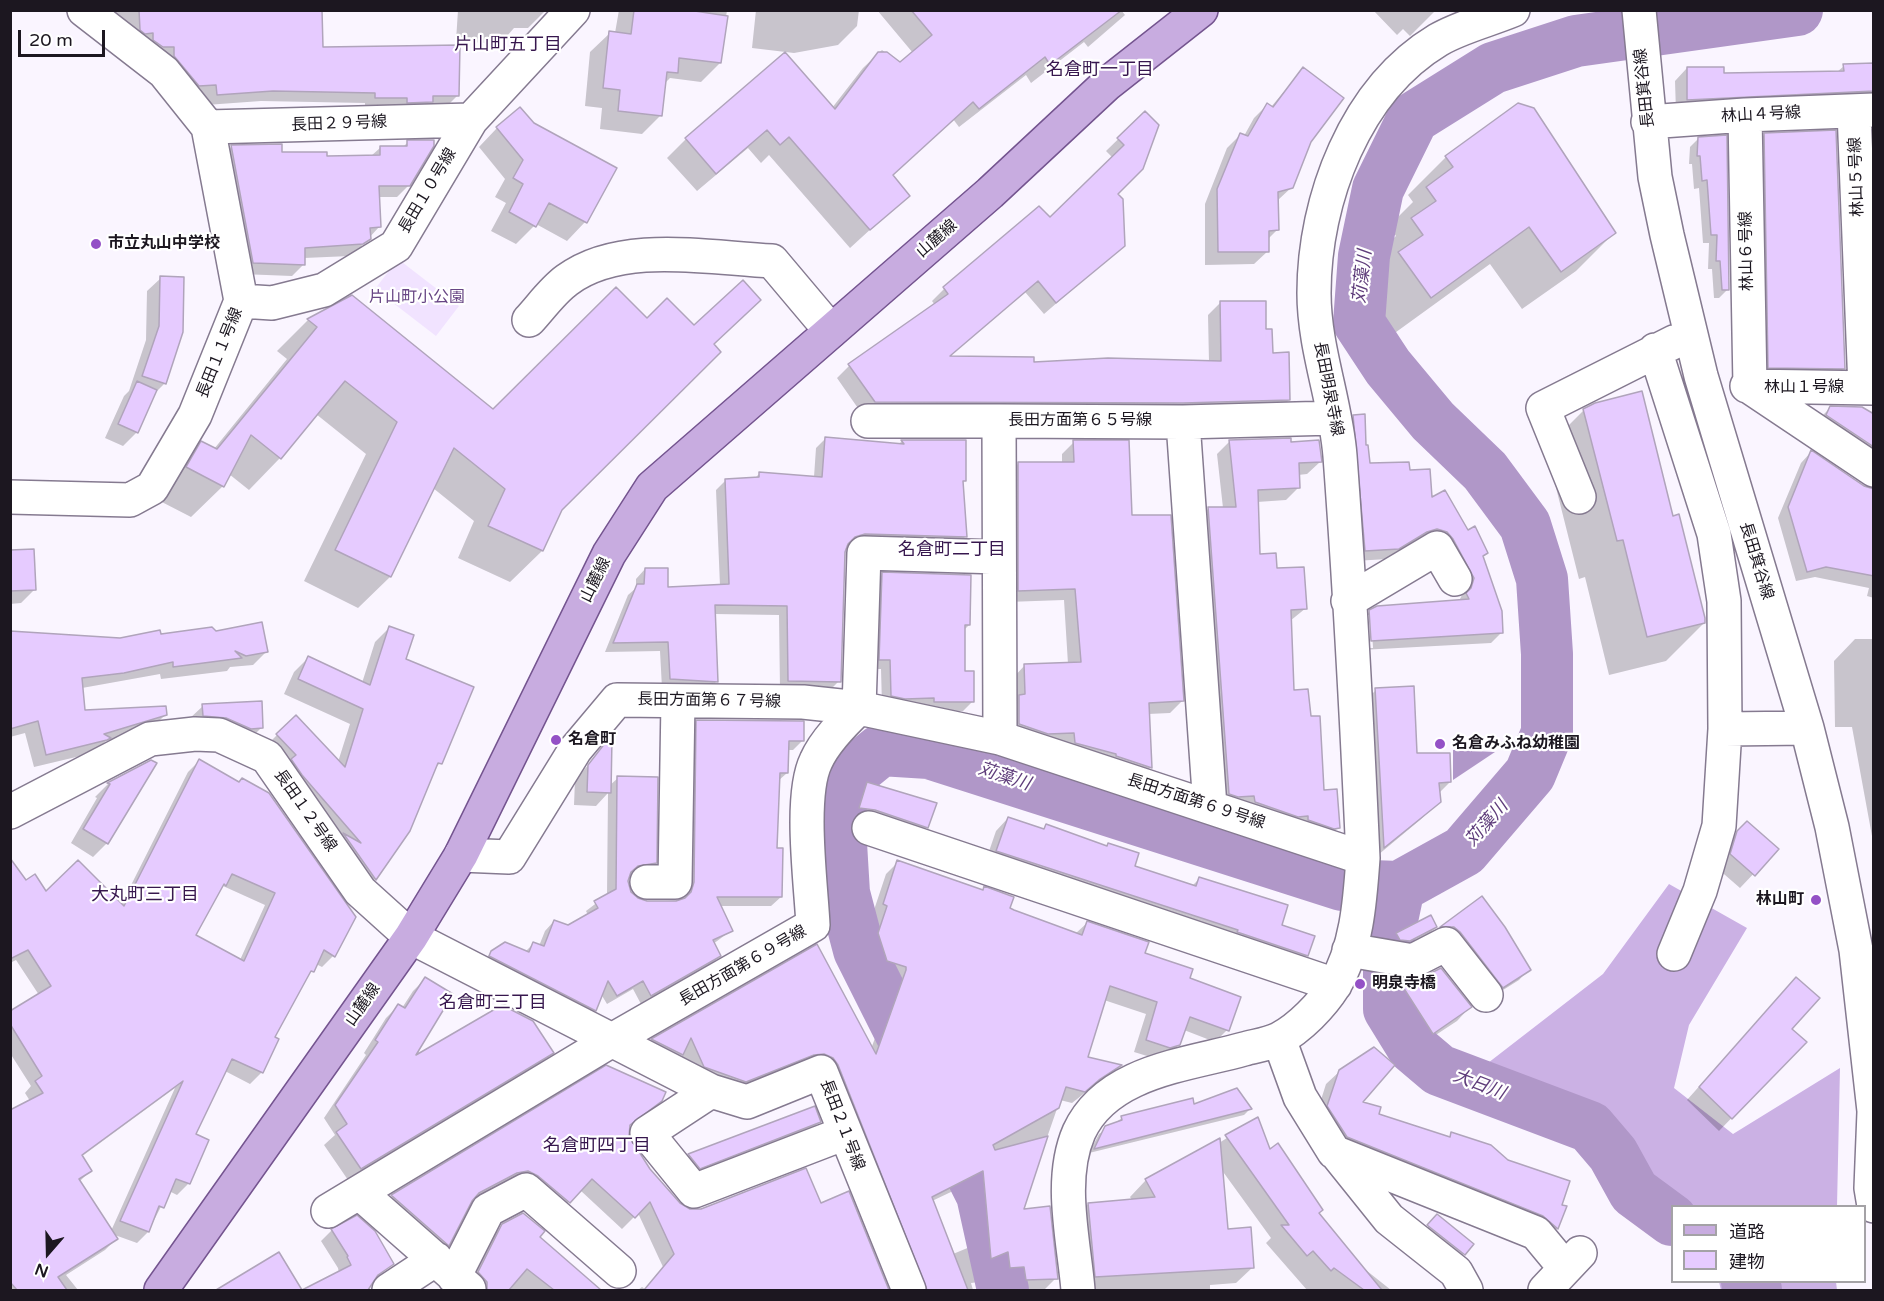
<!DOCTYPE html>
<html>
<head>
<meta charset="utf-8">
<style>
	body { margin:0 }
	#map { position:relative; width:1884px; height:1301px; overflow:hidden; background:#faf5ff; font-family:"Varela Round","Noto Sans JP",sans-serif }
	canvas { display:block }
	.frame { position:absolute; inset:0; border:12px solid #1c1720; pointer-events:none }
	.legend { position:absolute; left:1671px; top:1205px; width:195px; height:78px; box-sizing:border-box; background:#fff; border:2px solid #a4a2a6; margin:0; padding:8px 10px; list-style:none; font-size:18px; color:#1c1720 }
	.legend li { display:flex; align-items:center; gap:12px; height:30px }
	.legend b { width:30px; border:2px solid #a4a2a6 }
	.north { position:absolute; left:18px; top:1223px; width:60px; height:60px; -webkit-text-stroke:4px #fff; paint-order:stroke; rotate:200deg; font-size:16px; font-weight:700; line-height:24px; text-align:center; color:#1c1720 }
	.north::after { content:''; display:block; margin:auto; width:21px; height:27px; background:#1c1720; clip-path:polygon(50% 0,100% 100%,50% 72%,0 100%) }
	.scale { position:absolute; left:18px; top:30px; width:87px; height:27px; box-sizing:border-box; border:3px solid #1c1720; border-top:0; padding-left:8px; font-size:18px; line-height:21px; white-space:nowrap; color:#1c1720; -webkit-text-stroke:4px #fff; paint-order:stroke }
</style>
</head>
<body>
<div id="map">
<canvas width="1884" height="1301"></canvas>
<div class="frame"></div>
<ul class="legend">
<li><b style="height:8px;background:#c8ace0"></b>道路</li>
<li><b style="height:16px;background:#e6cbff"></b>建物</li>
</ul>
<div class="north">N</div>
<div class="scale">20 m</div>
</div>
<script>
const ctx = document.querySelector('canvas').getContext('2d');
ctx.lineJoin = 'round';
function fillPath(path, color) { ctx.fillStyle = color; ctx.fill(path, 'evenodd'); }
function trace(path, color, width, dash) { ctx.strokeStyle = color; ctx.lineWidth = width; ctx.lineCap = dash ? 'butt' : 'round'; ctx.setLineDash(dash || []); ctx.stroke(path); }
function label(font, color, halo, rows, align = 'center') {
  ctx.font = font + ' "Varela Round","Noto Sans JP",sans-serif'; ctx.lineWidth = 4.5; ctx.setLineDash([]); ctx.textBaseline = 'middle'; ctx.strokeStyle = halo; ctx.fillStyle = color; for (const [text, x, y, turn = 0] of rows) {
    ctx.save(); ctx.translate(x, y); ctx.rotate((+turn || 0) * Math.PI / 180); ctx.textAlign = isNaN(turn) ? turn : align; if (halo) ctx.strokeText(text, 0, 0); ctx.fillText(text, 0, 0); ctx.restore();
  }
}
fillPath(new Path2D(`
	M398,259L459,306L436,336L375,289Z`), '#f1e3ff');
fillPath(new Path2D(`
	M1669,884L1747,928L1689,1025L1674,1088L1733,1134L1840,1068L1837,1206H1672V1228L1625,1211L1576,1143L1444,1097L1603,974Z
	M1719,1282H1836L1837,1290H1721Z`), '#cbb1e4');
fillPath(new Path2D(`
	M1453,750L1495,752L1453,780Z`), '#b097c8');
fillPath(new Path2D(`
	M88,10H205L457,96L446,107L365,108V103L261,101L206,105L205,96H188Z
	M458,10H544V12L528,28H514L500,44L456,41Z
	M619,10H727L720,63L701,82L670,78L664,84L661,115L642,134L600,129L602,108L585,106L590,52L610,33H615Z
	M756,10H859L857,26L838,45L794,53L752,48Z
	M877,10H1121L1125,15L1088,47L1084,42L1031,83L1026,75L959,127L953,119L891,176L908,195L850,248L769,155L761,163L748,148L697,191L667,158L686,139L832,108L863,68L882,50L900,64L913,53Z
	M1373,10H1436L1410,36L1403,29L1397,35Z
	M1874,64V109L1676,112L1675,81L1687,68L1722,75L1837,72L1844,66Z
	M1303,69L1310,141L1292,187L1278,200L1277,230L1268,239V251L1254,264L1205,265V204L1227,148L1241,134L1244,136L1254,118L1267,105L1271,107Z
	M1145,113L1116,194L1124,245L1044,314L1025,292L948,357L1033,363L1209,362L1208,315L1220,303L1265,331L1289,400L1277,412L862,414L837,378L849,366L935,305L932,301L944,289L1039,208L1050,219L1113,158L1106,151Z
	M533,124L615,168L585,222L567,241L536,224L516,244L491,231L506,203L495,197L505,179L479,147L497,128Z
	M1874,131V386L1862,143Z
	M1765,134L1844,368L1834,378L1759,377L1755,144Z
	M1725,137L1728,289L1719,298H1714L1712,269H1708L1709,243H1703L1699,188L1694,189L1692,164H1689L1690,147L1698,139Z
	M408,142L409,185L397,197H378L379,227L357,251L350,256L304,258V264L292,276L241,274L219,158L231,147L280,146V153L326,157L371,156L380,148H402Z
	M1446,157L1614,233L1576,271L1522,309L1490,264L1392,335L1361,292L1383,270L1374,257L1396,236L1389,226L1413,202L1408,195Z
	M161,278L165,383L153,395L137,432L123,446L105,438L124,396L129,391L146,340L147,291Z
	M759,300L713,345L560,510L542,551L510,582L458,558L474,521L433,488L390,577L358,608L304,581L366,454L316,414L280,458L249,490L229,474L223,486L191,517L156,499L170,475L202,443L214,449L287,359L277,351L308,320L494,411L647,320L694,327Z
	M1830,408L1874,416V467L1819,419Z
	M1584,410L1671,518L1704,623L1666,661L1609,675L1585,577L1579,579L1546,448Z
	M1354,416L1368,464L1408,472L1431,499L1486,553L1482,557L1501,633L1491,643L1361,650L1359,622L1370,611L1459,601L1464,591L1436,542L1387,559L1355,561L1343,427ZM1368,615H1371L1373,648H1370Z
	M826,438L898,445L902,441H965L964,480L962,482L965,537L956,546L854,543L846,545L839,681L830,690H780L779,615L714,614L716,682L707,691L662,688L660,651L605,652L628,595L636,588V579L645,569L666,588L720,586L716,490L726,480L754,479L760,473L814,477L816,448Z
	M1230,441L1318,442L1320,462L1307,474L1298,475L1299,487L1286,500L1257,502L1258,555L1276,570L1306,608L1290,621L1292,692L1323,791L1338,828L1325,840L1225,809L1196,521L1208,509L1223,508L1217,454Z
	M1074,442L1131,517L1182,701L1170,713L1148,714L1150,768L1138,780L1007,736L1013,678L1025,665L1068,664L1064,600L1007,602L1006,476L1018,464H1062V454Z
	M1811,452L1870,489L1874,499V598L1867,596L1869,588L1815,577L1796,581L1778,518L1801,463Z
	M10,551L35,589L21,603L10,604Z
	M883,574L969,625L964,630V673L973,701L963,711H925L882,705L881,669H870L873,584Z
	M389,628L404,660L440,763L432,771L408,830L375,879L361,893L263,749L295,717L338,762L350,724L284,694L294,672L308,658L362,683L375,642Z
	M215,633L266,652L253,665L230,667L227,671L161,679L160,674L82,688L84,712L165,715L152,728L106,741L93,753L34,767L25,733L10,737V686L120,639Z
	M1855,639H1874V847L1852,727H1835L1834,661Z
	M1376,690L1416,755L1450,782L1439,793L1440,801L1420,820L1366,865L1357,709Z
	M203,706L261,728L248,741L189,719Z
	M697,721L802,741L793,750H787V773L778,781L775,849L781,897L771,906H720L732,930L713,944L720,956L710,965L641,1004L633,989L607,1004L601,994L595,1010L586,1019L482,962L492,952H525L533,944L539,946L545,931L554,921L568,926L588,915L586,911L607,895L608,793L596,806L574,805L575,780L598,754L609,786L618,778L655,863L646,872L629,874L627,881L629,892L636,899L647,902L683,900L688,730Z
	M199,761L333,956L322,967L316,964L305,979L273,1038L277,1040L262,1072L250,1084L225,1071L194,1135L207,1140L188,1184L177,1195L169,1191L148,1232L137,1243L112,1234L116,1239L105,1250L66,1275L78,1290H10V1111L30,1101L25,1093L31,1086L10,1053V1013L39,995L16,960L10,963V861L26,882L46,893L121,905L188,772ZM223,886L265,905L240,960L194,936ZM175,1088L111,1231L79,1182L90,1171L81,1157Z
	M151,762L155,764L107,843L93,857L71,843L97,798L95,797L108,784Z
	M867,784L927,827L916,838L849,818L857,794Z
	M1008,818L1042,830L1046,826L1133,867L1192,886L1199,879L1280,925L1307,955L1294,968L985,863L996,831Z
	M1747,823L1777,849L1740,888L1717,868L1724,847Z
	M898,862L982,891L984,888L1009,909L1075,934L1087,923L1188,979L1227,1030L1215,1042L1184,1030L1179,1044L1167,1057L1157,1059L1134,1052L1146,1014L1104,1000L1086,1058L1119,1066L1072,1103L1060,1100L1022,1210L1056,1278L1044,1290H1014L1013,1278L971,1283L973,1290H913L827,1077L733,1093L693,1078L681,1055L670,1067L641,1052L652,1040L816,946L871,1049L895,983L894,978L875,973L867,946L876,918L872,916L886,874ZM972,1182L977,1244L953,1254L932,1201Z
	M1481,898L1529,969L1519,980L1492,997L1432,936Z
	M1436,927L1422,941L1395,954L1384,948L1397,934Z
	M425,979L412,1060L552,1053L540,1065L348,1180L324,1145L335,1135L324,1118L366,1055L364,1053L386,1018L398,1006L402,1008L413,991Z
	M1404,988L1470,1007L1457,1021L1419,1046L1390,1001Z
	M1784,991L1790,1029L1805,1042L1719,1131L1687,1100Z
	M606,1067L661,1100L628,1127L627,1136L648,1170L679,1204L689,1211L820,1205L848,1193L887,1290H638L642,1287L645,1289L663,1267L638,1213L622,1229L580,1190L557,1214L504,1185L469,1203L447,1245L436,1257L380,1208L392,1196Z
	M1340,1071L1361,1103L1377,1115L1448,1138L1452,1134L1565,1207L1557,1229L1544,1241L1334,1150L1315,1119L1326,1084Z
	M1193,1106L1250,1109L1244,1115L1089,1153L1099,1134L1122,1118Z
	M814,1108L819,1122L807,1134L687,1180L677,1168L689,1156Z
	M1257,1119L1269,1151L1317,1214L1357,1263L1391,1290H1307L1266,1243L1271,1238L1221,1169L1227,1231L1253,1267L1236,1283L1210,1285V1290H1079L1072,1221L1088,1204L1132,1200L1130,1197L1146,1180L1219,1143Z
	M1439,1216L1472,1245L1450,1268L1415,1240Z
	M503,1225L538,1237L599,1290H471L467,1284L490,1238Z
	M332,1230L392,1264L371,1283L369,1290H305L339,1273L338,1268L321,1241Z
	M279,1254L301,1290H219Z`), '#0003');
trace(new Path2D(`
	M1399,887L1389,934V1009L1413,1048L1439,1070L1590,1127L1613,1154L1634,1192L1672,1220
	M1747,1282L1756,1290
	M1003,1290L982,1195L859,950L844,893L839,810L854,772L881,750L929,753L1342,885L1399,887L1464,851L1530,774L1547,733V654L1542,579L1525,525L1485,471L1433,421L1388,367L1359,323L1364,256L1378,189L1413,118L1493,68L1576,41L1797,10`), '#b097c8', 52);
const building = new Path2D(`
	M139,10H322L323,47L460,45L459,96H433V102L407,103V98H375V93L273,91L217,95L216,85L199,86L174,56V47H163L153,40V33L145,34L140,30Z
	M634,10H688L728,16L721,63L679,58L678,73L667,72L662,116L618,111L620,90L603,88L609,31L631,34Z
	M911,10H1122L1050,65L1045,57L979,109L973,102L893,175L910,196L870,230L789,137L780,145L767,130L716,174L685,138L785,52L835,109L878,52H887L900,62L932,35Z
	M1874,63V91L1687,100V67H1724V73L1844,71L1843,64Z
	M1303,67L1344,98L1311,142L1293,188L1278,192L1279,230L1269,231V252H1218L1217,189L1240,133L1248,136L1267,103L1273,107Z
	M1518,103L1534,108L1616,233L1561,272L1529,227L1431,298L1398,252L1423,235L1411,218L1436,201L1426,187L1453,167L1445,156Z
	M520,107L534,123L617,168L587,223L549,203L536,227L509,212L523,184L513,178L523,160L496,127Z
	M1145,111L1159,125L1143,169L1118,194L1123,199L1125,246L1056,303L1038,281L950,356L1034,357V362L1108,358L1221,361L1220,301H1266V329H1272L1273,353L1289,352L1290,400L1183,403L875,402L848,364L948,294L943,287L1039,206L1050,217L1124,145L1117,138Z
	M1836,130L1845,369L1768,368L1764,133Z
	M1727,135L1729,290H1722L1720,261H1716L1717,235H1711L1707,180L1702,181L1700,156H1697L1698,137Z
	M407,140H434V146L410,186H379L381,227L370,228L371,239L363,244L305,248V265L253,263L231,145L282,144V152H327V156L380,155V146H407Z
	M160,276L184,277L183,332L166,384L142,376L159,326Z
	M743,280L761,300L714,344L721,352L562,510L543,551L488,526L505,489L454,448L391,577L335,550L397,422L345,381L281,459L251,435L224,487L186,467L201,441L217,449L317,327L307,319L352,295L493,409L616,287L647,318L667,298L694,325Z
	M137,381L157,390L138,433L118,424Z
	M1642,391L1673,516L1679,514L1705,618V623L1647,637L1623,540L1617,541L1583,409L1595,403Z
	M1830,406L1862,407L1874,414V447L1826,415Z
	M1365,414L1366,445H1368L1370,463L1409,462L1410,470L1430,469L1432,497L1445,490L1468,530L1475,526L1488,553L1483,556L1502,611L1503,633L1371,641L1369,610L1377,606L1469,599L1466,593L1471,588L1474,578L1453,539L1447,532L1437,529L1427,532L1399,549L1365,551L1353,415Z
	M825,437L904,444L901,440H966V481H963L967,537L865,534L855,537L848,544L845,552L841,682L788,681L787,606L715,605L718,682L670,679L668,642L613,643L637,584H644L645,568H668V587L729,584L725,479L759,477V472L822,477Z
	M1291,438V442L1319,440L1322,462L1299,463L1300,488L1258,490L1260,554L1276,553L1277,568L1304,567L1307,609L1291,610L1294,690L1308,689L1311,716H1320L1324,790L1337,789L1340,828L1334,829L1308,820V816L1298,817L1255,802L1254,796L1238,797L1229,794L1208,507H1236L1229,440Z
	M1073,440H1129L1132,515H1171L1184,701L1149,703L1152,768L1116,756V754L1075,743L1074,733L1048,734L1019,724V695L1025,694L1024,664L1081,662L1075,589L1018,591V462H1074Z
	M1811,450L1864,486L1874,489V576L1826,567L1807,572L1788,507Z
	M34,549L36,590L10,591V550Z
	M882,572L971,575L970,625H965V671H974V702H934V698L905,699L891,696L890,660H879Z
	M262,622L268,652L246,656L235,651L242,658L173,667V662L124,673L82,678L85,710L166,706L167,715L104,734L111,738L107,740L46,755L38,721L10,729V631L120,638L160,630L161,634L212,627L216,631Z
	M389,626L414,635L406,659L474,687L442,764L438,763L410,831L376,880L343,833L361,843L302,775L291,759L296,755L276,734L296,715L345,767L363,709L298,679L308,656L370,685Z
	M1414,686L1417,753H1450L1451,782L1439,783L1441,802L1384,848L1375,688Z
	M262,701L263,728L251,729L226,718L203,716L202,704Z
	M696,720L804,721V741H789L788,773H780L777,848H783L782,897H717L733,931L713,940L721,956L651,996L643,981L617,996L608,981L596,1011L489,956L491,951L505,942L529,952L533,942L544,946L554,920L568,925L598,908L594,901L616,889L617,776L658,777L657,863L638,866L631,872L628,881L631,892L638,898L647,901H676L685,898L691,892L694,882Z
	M609,738H612L611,793L587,792L588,765Z
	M199,759L239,782L242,778L269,793L356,917L335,957L324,950L314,972L311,971L275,1037L279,1039L263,1073L232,1059L196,1134L209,1140L190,1184L176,1179L164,1208L159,1206L149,1232L120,1221L183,1081L82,1155L92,1171L79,1179L118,1239L58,1277L67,1290H17L10,1282V1110L43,1093L35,1081L42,1076L10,1024V1011L51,986L28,950L10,959V858L26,880L35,874L46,891L78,860L124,906ZM232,874L275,893L244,961L196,935L224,884L226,886Z
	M151,760L157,763L108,844L83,829L110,784L107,783Z
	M867,782L937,803L928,828L875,810L859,808Z
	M1008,817L1044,829L1046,824L1107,846L1108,843L1139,853L1135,866L1196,886L1199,877L1288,905L1282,925L1315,936L1308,956L1237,932L1238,930L996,851Z
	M1747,821L1779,849L1755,876L1730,854L1737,831Z
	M897,860L983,890L984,886L1014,897L1010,908L1014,910L1082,935L1087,921L1149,942L1145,953L1193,969L1190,978L1241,997L1229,1031L1190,1017L1180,1045L1170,1048L1146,1040L1157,1002L1110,986L1088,1057L1122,1065L1099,1080L1085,1092L1066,1087L1059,1108L993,1145L995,1150L1048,1136L1024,1209L1050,1206L1058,1279L1026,1280L1024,1267L1010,1268L1008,1252L991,1259L983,1171L932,1197L968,1290H927L838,1065L833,1058L824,1054L814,1055L746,1082L704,1067L691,1038L683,1055L651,1039L817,944L876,1054L906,970V967L887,961L878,933L887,906L883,904Z
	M1482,896L1505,927L1531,970L1503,988L1460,932L1454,927H1440Z
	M1431,915L1437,927L1410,941L1400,940L1396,933Z
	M1441,968L1472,1007L1433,1034L1403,987Z
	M425,977L453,994L416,1055L502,1005L533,1021L554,1053L361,1169L336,1132L347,1124L335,1105L378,1042L375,1040L398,1004L405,1008Z
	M1796,977L1820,998L1792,1029L1807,1042L1732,1119L1699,1087Z
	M1374,1047L1395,1065L1363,1102L1381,1107L1379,1114L1450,1137L1451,1132L1491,1145L1508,1160L1570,1181L1562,1205L1567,1206L1558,1229L1543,1216L1347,1137L1327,1106L1339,1070Z
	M606,1065L666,1092L662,1101L630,1125L629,1136L650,1169L680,1203L690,1209H701L806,1168L821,1203L849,1191L889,1290H644L674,1254L650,1202L635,1218L592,1179L570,1203L538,1176L528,1171L517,1173L479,1193L472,1201L449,1246L391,1195Z
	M1237,1088L1252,1109L1094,1149L1105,1126L1122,1120L1121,1116L1193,1098L1194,1104Z
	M815,1106L821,1122L700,1169L688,1154Z
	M1258,1117L1270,1149L1278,1143L1323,1210L1319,1213L1382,1290H1364L1334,1268L1331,1271L1313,1251L1307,1256L1281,1225H1289L1225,1135Z
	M1220,1138L1228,1229L1251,1227L1254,1268L1095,1277L1088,1203L1155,1197L1145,1179Z
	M523,1213L545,1231L540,1237L601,1290H554L527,1269L509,1290H487V1282L478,1272L502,1224Z
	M1437,1214L1474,1244L1465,1255L1427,1225Z
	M357,1215L375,1231L394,1264L378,1275L368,1290H216L279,1252L302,1290L351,1265L347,1257L348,1256L331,1229Z`);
fillPath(building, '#e6cbff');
trace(building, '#b0a4bb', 1.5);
const minor = new Path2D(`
	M1639,10L1655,177L1667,235L1701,376L1807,728L1832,827L1856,950L1874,1111
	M1854,111L1865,388
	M1745,115L1750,387L1874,470
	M1648,122L1745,115L1874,110
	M208,127L471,120
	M241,301L272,303L324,290L396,246L471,120L573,10
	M529,320C541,307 553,290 567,280C621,240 708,258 772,261L831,331
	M1655,350L1714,534L1724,601L1725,729L1719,826L1700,891L1674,954
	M1747,386L1874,388
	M868,421H999
	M1183,422L1210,807
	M10,497L130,500L152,488L195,415L241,301L208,127L164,72L84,10
	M1579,497L1543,408L1674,342
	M1348,601L1437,548L1455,579
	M1725,729L1807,728
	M1000,738L999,421L1183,422L1334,418
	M10,812L150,739L195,734L219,735L267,757L360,891L411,937L711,1091L747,1102L821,1072L909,1290
	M869,828L1335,985
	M461,855L509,857L575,750L617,700L803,702L859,708L864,553L999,557
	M647,882H675L678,701
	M1349,950L1413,961L1446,944L1486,995
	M1279,1039L1300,1097L1334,1152L1536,1233L1565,1268
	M711,1091L647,1133L694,1191L845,1133
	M1874,1112L1871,1188L1874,1206
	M1336,1153L1389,1219L1456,1272L1466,1290
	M361,1194L469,1289
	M328,1211L612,1040L813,925C811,884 799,796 816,761C825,741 843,723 859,708L1000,738L1363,858
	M454,1277L488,1210L526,1190L619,1271
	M389,1290L436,1259
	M1078,1290C1074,1241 1058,1180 1079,1132C1107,1071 1187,1065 1244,1049C1255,1046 1269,1044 1279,1039C1300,1028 1322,1005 1334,986C1357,948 1360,901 1363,858C1357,724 1350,590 1340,456C1336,402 1314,349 1314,293C1314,200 1355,90 1438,40C1460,27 1489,20 1513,10
	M1545,1290L1580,1253`);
const major = new Path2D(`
	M161,1290L411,937L461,855L609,554L652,487L990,193L1107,84L1201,10`);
trace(minor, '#857a90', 36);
trace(major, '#74548f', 36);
trace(minor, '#fff', 33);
trace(major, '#c8ace0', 33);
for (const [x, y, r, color] of [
	[96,244,6,"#9451c6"],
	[556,740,6,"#9451c6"],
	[1440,744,6,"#9451c6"],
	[1816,900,6,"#9451c6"],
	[1360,984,6,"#9451c6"]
]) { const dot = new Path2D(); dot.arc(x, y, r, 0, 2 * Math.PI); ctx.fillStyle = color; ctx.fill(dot); trace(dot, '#fff', 2); }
label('16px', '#1c1720', '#fff', [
	["長田箕谷線",1645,88,-96],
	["林山４号線",1761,115,-3],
	["長田２９号線",339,124,-2],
	["林山５号線",1857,177,-92],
	["長田１０号線",428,191,-59],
	["山麓線",937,239,-41],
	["林山６号線",1747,251,-91],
	["長田１１号線",220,353,-68],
	["林山１号線",1804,388],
	["長田明泉寺線",1328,389,79],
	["長田方面第６５号線",1080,421],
	["長田箕谷線",1756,561,73],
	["山麓線",596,580,-64],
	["長田方面第６７号線",709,701,1],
	["長田方面第６９号線",1196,802,18],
	["長田１２号線",305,811,55],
	["長田方面第６９号線",743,966,-30],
	["山麓線",363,1005,-55],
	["長田２１号線",842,1125,69]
]);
label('bold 16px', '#1c1720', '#fff', [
	["市立丸山中学校",108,244],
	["名倉町",568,740],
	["名倉みふね幼稚園",1452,744],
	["林山町",1804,900,"right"],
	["明泉寺橋",1372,984]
], 'left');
label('16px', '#674584', '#fff', [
	["片山町小公園",417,298]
]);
label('18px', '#37174e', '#fff', [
	["片山町五丁目",508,45],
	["名倉町一丁目",1100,70],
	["名倉町二丁目",952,550],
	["大丸町三丁目",145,895],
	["名倉町三丁目",493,1003],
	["名倉町四丁目",597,1146]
]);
label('italic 18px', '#5f3d7b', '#fff', [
	["苅藻川",1363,277,-84],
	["苅藻川",1004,777,18],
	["苅藻川",1487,824,-49],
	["大日川",1479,1085,21]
]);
</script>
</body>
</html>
